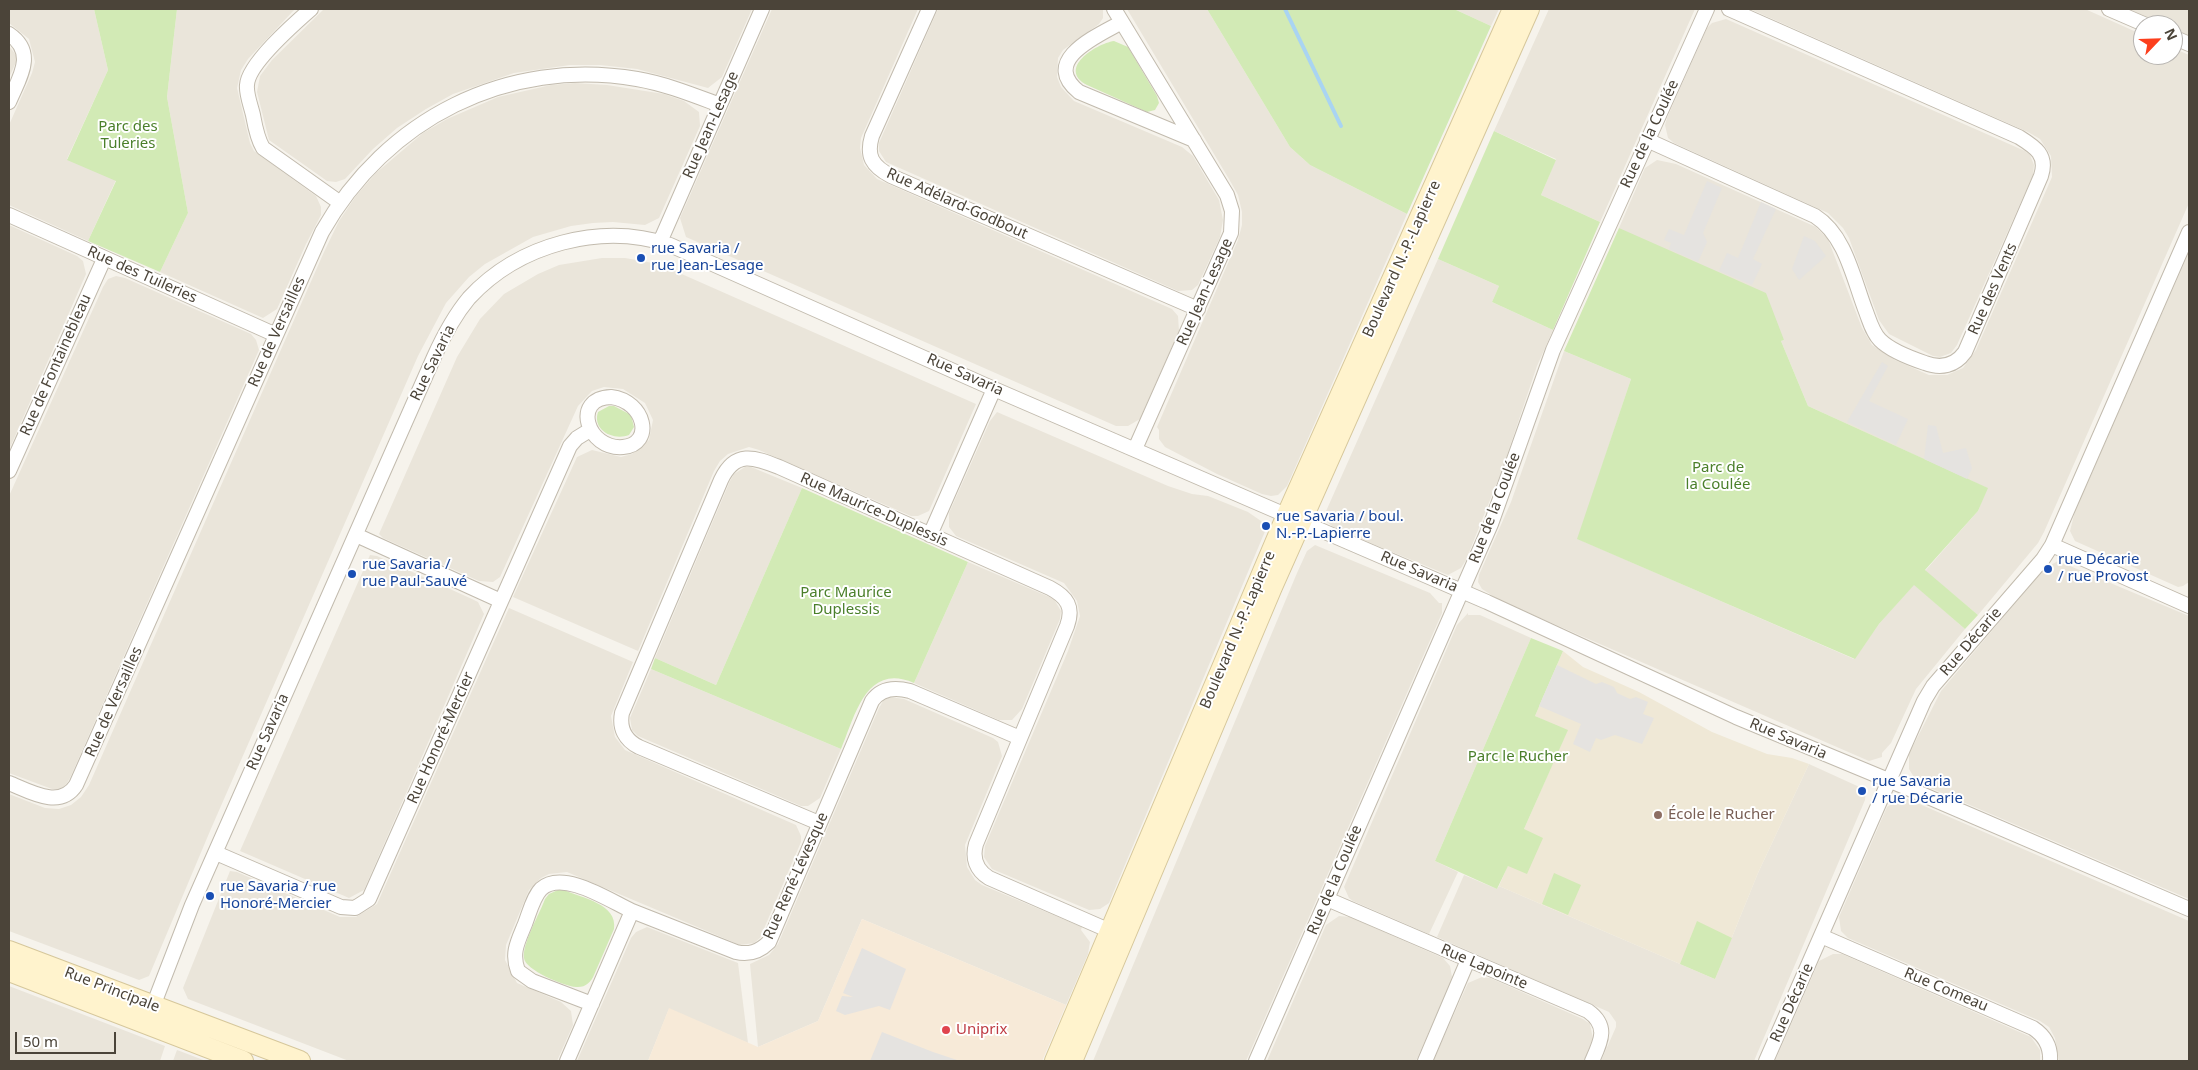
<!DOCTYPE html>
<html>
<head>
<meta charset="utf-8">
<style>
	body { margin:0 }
	#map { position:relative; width:2198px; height:1070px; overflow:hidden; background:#f6f3ec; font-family:"Noto Sans",sans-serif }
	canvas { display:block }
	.frame { position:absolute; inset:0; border:10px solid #4b4439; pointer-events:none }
	.north { position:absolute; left:2133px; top:15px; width:50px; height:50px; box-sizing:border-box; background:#fff; border:1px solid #b7b4b0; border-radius:50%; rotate:66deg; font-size:14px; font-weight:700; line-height:20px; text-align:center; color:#4b4439 }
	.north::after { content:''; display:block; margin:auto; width:18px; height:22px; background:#fc3f1d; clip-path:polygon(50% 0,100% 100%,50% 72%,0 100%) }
	.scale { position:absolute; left:15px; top:1032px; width:101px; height:22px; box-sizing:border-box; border:2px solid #4b4439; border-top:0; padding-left:6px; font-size:15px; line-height:18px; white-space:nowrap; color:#4b4439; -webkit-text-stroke:4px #fff; paint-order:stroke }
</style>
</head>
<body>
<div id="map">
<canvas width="2198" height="1070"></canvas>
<div class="frame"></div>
<div class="north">N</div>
<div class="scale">50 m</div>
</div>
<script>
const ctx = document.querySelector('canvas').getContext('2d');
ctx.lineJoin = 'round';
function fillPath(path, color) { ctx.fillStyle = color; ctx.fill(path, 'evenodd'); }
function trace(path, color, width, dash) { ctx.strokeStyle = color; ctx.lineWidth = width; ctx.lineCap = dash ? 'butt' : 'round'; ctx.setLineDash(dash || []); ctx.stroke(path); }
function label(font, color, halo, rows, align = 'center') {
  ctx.font = font + ' "Noto Sans",sans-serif'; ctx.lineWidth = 4; ctx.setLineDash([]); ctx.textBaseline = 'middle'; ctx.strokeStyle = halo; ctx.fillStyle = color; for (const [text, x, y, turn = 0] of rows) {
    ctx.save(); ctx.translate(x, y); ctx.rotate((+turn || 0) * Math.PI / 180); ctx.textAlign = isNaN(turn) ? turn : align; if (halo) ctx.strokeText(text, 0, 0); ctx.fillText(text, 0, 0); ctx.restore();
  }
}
fillPath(new Path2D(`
	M9,9H94L108,70L67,159L116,180L88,241L9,205V125L32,73L35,62L29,39L9,23Z
	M177,9H295L248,59L241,70L237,88L250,143L254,151L316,196L321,207V215L306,244L277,309L263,318L160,272L188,213L167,97Z
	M324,9H752L722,77L708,88L637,69L600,65H570L514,73L453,94L426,109L397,128L373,149L345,179L336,182L327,181L269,140L257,92L260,76L272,60Z
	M772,9H918L861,138L860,148L864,165L877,179L1172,309L1178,316L1179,331L1140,419L1128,426H1116L686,237L680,218Z
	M938,9H1103V18L1099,24L1063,50L1058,58L1057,77L1061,87L1074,101L1182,147L1193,156L1219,200L1223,220L1220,237L1198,285L1192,290L1178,291L886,162L879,151V143Z
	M1127,9H1207L1290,147L1310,165L1407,214L1287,486L1278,495L1271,496L1262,494L1217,474L1165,447L1159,439V430L1157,427L1238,240L1242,225V212L1238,195L1229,179Z
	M1454,9H1499L1491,26Z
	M1549,9H1695L1600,222L1541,195L1556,159L1494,131Z
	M1750,9H2085L2143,35V55H2173V48L2189,55V203L2044,532L2038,543L1978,615L1925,571L1978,511L1987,488L1808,406L1781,341L1784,340L1619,228L1645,168L1657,160L1676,164L1816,227L1828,239L1862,328L1872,345L1895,360L1929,375H1947L1963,368L1976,350L2052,177L2051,156L2040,139L2028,132Z
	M2129,9H2189V36L2173,28V25H2165Z
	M1726,19L2025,151L2030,155L2034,165L2033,175L1957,345L1951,353L1940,357L1933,356L1889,334L1879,320L1849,238L1843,228L1828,213L1674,143L1668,138L1665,125L1667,118L1707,28L1712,23Z
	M9,46L16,55V62L9,78Z
	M575,83L607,85L664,94L684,101L699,112L700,126L659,218L645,225L613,222L593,223L571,226L533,237L485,264L469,277L446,303L418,356L210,831L149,976L139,980L9,931V794L45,808L59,809L71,805L81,797L89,785L324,252L339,221L356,196L376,173L423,133L447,119L498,97L551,85Z
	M9,225L77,256L83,261L86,274L9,450Z
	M2189,252V582L2183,586L2178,587L2075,541L2070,531L2075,511Z
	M602,258H625L659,264L976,404L929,511L918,516H911L759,450L749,447L728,454L720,461L714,471L638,651L513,597L577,457L592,450L621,457L632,454L649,440L653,420L645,403L623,389L604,387L592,391L578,406L500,577L493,582L479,581L383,538L379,534L457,357L480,319L504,294L538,274L559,265Z
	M1438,259L1499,286L1492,302L1553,330L1537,366L1502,470L1466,560L1461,568L1448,575L1334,528L1323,518Z
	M116,276L125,278L251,334L256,340L259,350L70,778L65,786L59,789H52L9,773V496L103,287L108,279Z
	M1564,351L1631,379L1578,539L1854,659L1879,624L1914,584L1965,629L1916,689L1891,743L1882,753V757L1869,761L1501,601L1482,589L1478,582L1479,575L1511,502Z
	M997,412L1168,486L1192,494L1208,496L1248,512L1261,521L1266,529L1111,898L1109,903L1100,909L1089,910L992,869L984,857L985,846L1068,651L1080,616L1077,601L1064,583L956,536L949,527V513L990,421Z
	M745,467H751L802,488L716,685L655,658L730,481L734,474Z
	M1315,545L1430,593L1439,603H1442V613L1246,1061H1093L1297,573L1307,551Z
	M370,555L377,556L472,599L478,602L484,614L364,890L349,898L240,851Z
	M2058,561L2189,616V899L1923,785L1917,782L1909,769V754L1941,691L2045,568Z
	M968,562L1047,596L1054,599L1061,611L1060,619L1022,709L1012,720H999L914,683Z
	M509,608L633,662L611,716L615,737L625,750L796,825L801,836V842L760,938L754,943L740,945L567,872L549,874L541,878L529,890L506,945L505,960L517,983L561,1002L571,1011L573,1025L557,1061H349L188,999L183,988L230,871L237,872L340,917H356L377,904Z
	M1468,613V615H1480L1531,638L1435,861L1458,872L1429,934L1353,901L1349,898L1344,887L1457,625Z
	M651,669L841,749L820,798L808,806H801L638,736L632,730L630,718Z
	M890,697L904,699L993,738L998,742L1002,756L965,845L967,867L975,880L982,885L1082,927L1081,930L1090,942L1088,954L1066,1005L862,919L818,1021L758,1047L750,964L769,955L778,944L879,708L883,701Z
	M1809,764L1866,790L1865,800L1754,1061H1601L1616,1027V1022L1609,1012L1437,937L1464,875L1497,889L1499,886L1715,979L1758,873Z
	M1900,799H1908L2189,921V1061H2059L2055,1038L2049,1027L2040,1021L1848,938L1841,931L1839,917L1887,807Z
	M1339,916L1350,917L1443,958L1450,966L1452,977L1450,984L1416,1061H1267L1326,925Z
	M647,927L738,963L748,1043L669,1009L648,1061H577L631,938L636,932Z
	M1833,954H1842L2031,1037L2040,1050V1061H1775L1819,961Z
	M1482,977L1490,978L1583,1019L1590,1024L1593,1039L1584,1061H1433L1468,983Z
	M9,986L165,1046L160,1061H9Z
	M177,1050L206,1061H173Z`), '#eae5da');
fillPath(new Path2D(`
	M862,919L1066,1005L1042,1061H648L669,1008L758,1047L818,1021Z`), '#f7ead8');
fillPath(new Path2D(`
	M1563,651L1583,667L1639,692L1712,732L1767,754L1792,758L1809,764L1758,873L1715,979L1499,886L1567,731L1535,716Z`), '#efe8d6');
fillPath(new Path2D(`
	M94,9H177L167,97L188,213L160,272L88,241L116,181L67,160L108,70Z
	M1207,9H1454L1491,26L1407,214L1310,165L1290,147Z
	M1114,41L1128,47L1157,96L1159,103L1155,110L1147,112L1087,85C1057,69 1095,44 1114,41Z
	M1494,131L1556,160L1541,195L1600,222L1553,330L1492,302L1499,286L1438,259Z
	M1619,228L1766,293L1784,340L1781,341L1808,406L1988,488L1978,511L1925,570L1978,615L1965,629L1914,585L1879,624L1855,659L1577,539L1631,379L1564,351Z
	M609,406H614L631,415L634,427L629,435C613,441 592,430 598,412Z
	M802,488L968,562L914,683C866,662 855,716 841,749L651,669L655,658L716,685Z
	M1531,638L1563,651L1535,716L1568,730L1524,829L1543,838L1527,874L1508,866L1497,889L1435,861Z
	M1554,873L1581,885L1568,915L1542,904Z
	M558,890H564C582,898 618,904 614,929L594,975C591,982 585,988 576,987C564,986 525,970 524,958C522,944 540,913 545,899L549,894Z
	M1697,921L1732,938L1715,979L1680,964Z`), '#d2eab5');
fillPath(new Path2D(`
	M1707,181L1722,188L1703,233L1707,242L1698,262L1669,249L1671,243L1664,240L1669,229L1684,235Z
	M1761,202L1776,209L1753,259L1762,264L1752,285L1719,271L1727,253L1738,258Z
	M1804,236L1815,241L1826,256L1799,280L1792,269Z
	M1882,362L1888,366L1869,401L1908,419L1896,445L1847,422Z
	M1928,425L1936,426L1943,453L1966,448L1972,468L1967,479L1924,459Z
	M1557,665L1596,684L1602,682L1614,687L1617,693L1630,699L1636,697L1648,702L1643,714L1654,718L1642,744L1615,735L1601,740L1596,738L1590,752L1573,744L1581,724L1539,706Z
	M862,948L906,969L890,1010L879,1006L845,1015L836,1011L842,996L853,997L843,993Z
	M882,1032L933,1052L960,1061H870Z`), '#e5e3e0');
trace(new Path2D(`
	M1285,9L1341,126`), '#a9d4f2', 4);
const street = new Path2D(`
	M311,9C295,23 248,64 247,85C246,94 251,106 253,115C255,126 257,138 263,148L339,202
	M929,9L872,136C866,156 872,166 891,176L1198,309
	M1114,9L1227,195L1232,211L1231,233L1135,449
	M2109,9L2146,25
	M1122,22C1099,35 1039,60 1079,92L1194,140
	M9,34C37,53 19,78 9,102
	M2173,37L2189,44
	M1647,140L1815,216C1845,235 1853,277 1865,309C1869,319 1872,332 1880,340C1891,351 1910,358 1925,363C1941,369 1955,366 1965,352L2041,176C2048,155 2035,147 2019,137L1729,9
	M9,215L276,335
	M660,242L762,9
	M611,397C645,401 655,444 623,447C587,450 571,398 611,397Z
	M9,471L104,259
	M356,535L501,601
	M930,535L994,389
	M2052,545L2189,606
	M9,783C29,791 60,810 76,785L322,232C386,119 507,57 637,79C666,84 693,95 720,105
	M819,823L639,747C625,740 619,728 622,713L721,480C735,450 754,457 779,467L1050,588C1067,597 1074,607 1067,626L976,844C972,858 976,870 989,878L1117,934
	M216,853L341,907L355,908L369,899L570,446L577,438L590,430
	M1327,899L1588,1011C1609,1026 1601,1041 1592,1061
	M1821,936L2033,1028C2045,1036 2051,1047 2050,1061
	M592,1004L532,981L518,971C511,953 518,941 525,924C529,914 533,897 541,889C563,869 610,901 632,911
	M150,1014L192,905L434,357C443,337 454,316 469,298C519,244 601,222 670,245L994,389L1487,602L1736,717L1905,787L2189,909
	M567,1061L632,911L736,952C749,955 759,952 769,942L872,701C881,688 895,687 910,691L1020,738
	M1256,1061L1491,524L1553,350L1707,9
	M1425,1061L1468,960
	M1766,1061L1924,701L1933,686L2043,559L2052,545L2189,232`);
const secondary = new Path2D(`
	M9,951L300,1061
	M9,971L243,1061
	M1055,1061L1287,515L1513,9
	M1072,1061L1272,587L1529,9`);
trace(street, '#c2bbae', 16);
trace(secondary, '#d6c79b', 22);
trace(street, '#fff', 14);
trace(secondary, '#fff3cd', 20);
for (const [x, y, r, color] of [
	[641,258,5,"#1a4fb4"],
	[1266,526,5,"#1a4fb4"],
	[2048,569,5,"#1a4fb4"],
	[352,574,5,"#1a4fb4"],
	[1862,791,5,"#1a4fb4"],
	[1658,815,5,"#8d6e63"],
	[210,896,5,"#1a4fb4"],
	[946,1030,5,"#e0444e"]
]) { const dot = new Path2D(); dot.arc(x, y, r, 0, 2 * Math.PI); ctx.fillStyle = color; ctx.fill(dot); trace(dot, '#fff', 2); }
label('15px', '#4b4439', '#fff', [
	["Rue Jean-Lesage",711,125,-66],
	["Rue de la Coulée",1650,134,-65],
	["Rue Adélard-Godbout",957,204,24],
	["Boulevard N.-P.-Lapierre",1402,259,-66],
	["Rue des Tuileries",142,275,24],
	["Rue des Vents",1993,289,-66],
	["Rue Jean-Lesage",1205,292,-66],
	["Rue de Versailles",277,332,-66],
	["Rue Savaria",433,363,-64],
	["Rue de Fontainebleau",56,365,-66],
	["Rue Savaria",965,375,24],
	["Rue de la Coulée",1495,508,-69],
	["Rue Maurice-Duplessis",874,510,24],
	["Rue Savaria",1419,572,23],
	["Boulevard N.-P.-Lapierre",1238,630,-67],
	["Rue Décarie",1971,642,-49],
	["Rue de Versailles",114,702,-66],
	["Rue Savaria",268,732,-66],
	["Rue Honoré-Mercier",441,738,-66],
	["Rue Savaria",1788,739,23],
	["Rue René-Lévesque",796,876,-66],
	["Rue de la Coulée",1335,880,-67],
	["Rue Lapointe",1484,967,23],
	["Rue Principale",112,990,21],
	["Rue Comeau",1946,990,23],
	["Rue Décarie",1792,1003,-66]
]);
label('15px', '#4a7f2a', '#fff', [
	["Parc des",128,127],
	["Tuleries",128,144],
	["Parc de",1718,468],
	["la Coulée",1718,485],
	["Parc Maurice",846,593],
	["Duplessis",846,610],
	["Parc le Rucher",1518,757]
]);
label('15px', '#164399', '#fff', [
	["rue Savaria /",651,249],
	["rue Jean-Lesage",651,266],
	["rue Savaria / boul.",1276,517],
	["N.-P.-Lapierre",1276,534],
	["rue Décarie",2058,560],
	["/ rue Provost",2058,577],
	["rue Savaria /",362,565],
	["rue Paul-Sauvé",362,582],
	["rue Savaria",1872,782],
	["/ rue Décarie",1872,799],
	["rue Savaria / rue",220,887],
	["Honoré-Mercier",220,904]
], 'left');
label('15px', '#785e54', '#fff', [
	["École le Rucher",1668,815]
], 'left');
label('15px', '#be3a42', '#fff', [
	["Uniprix",956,1030]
], 'left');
</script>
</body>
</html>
